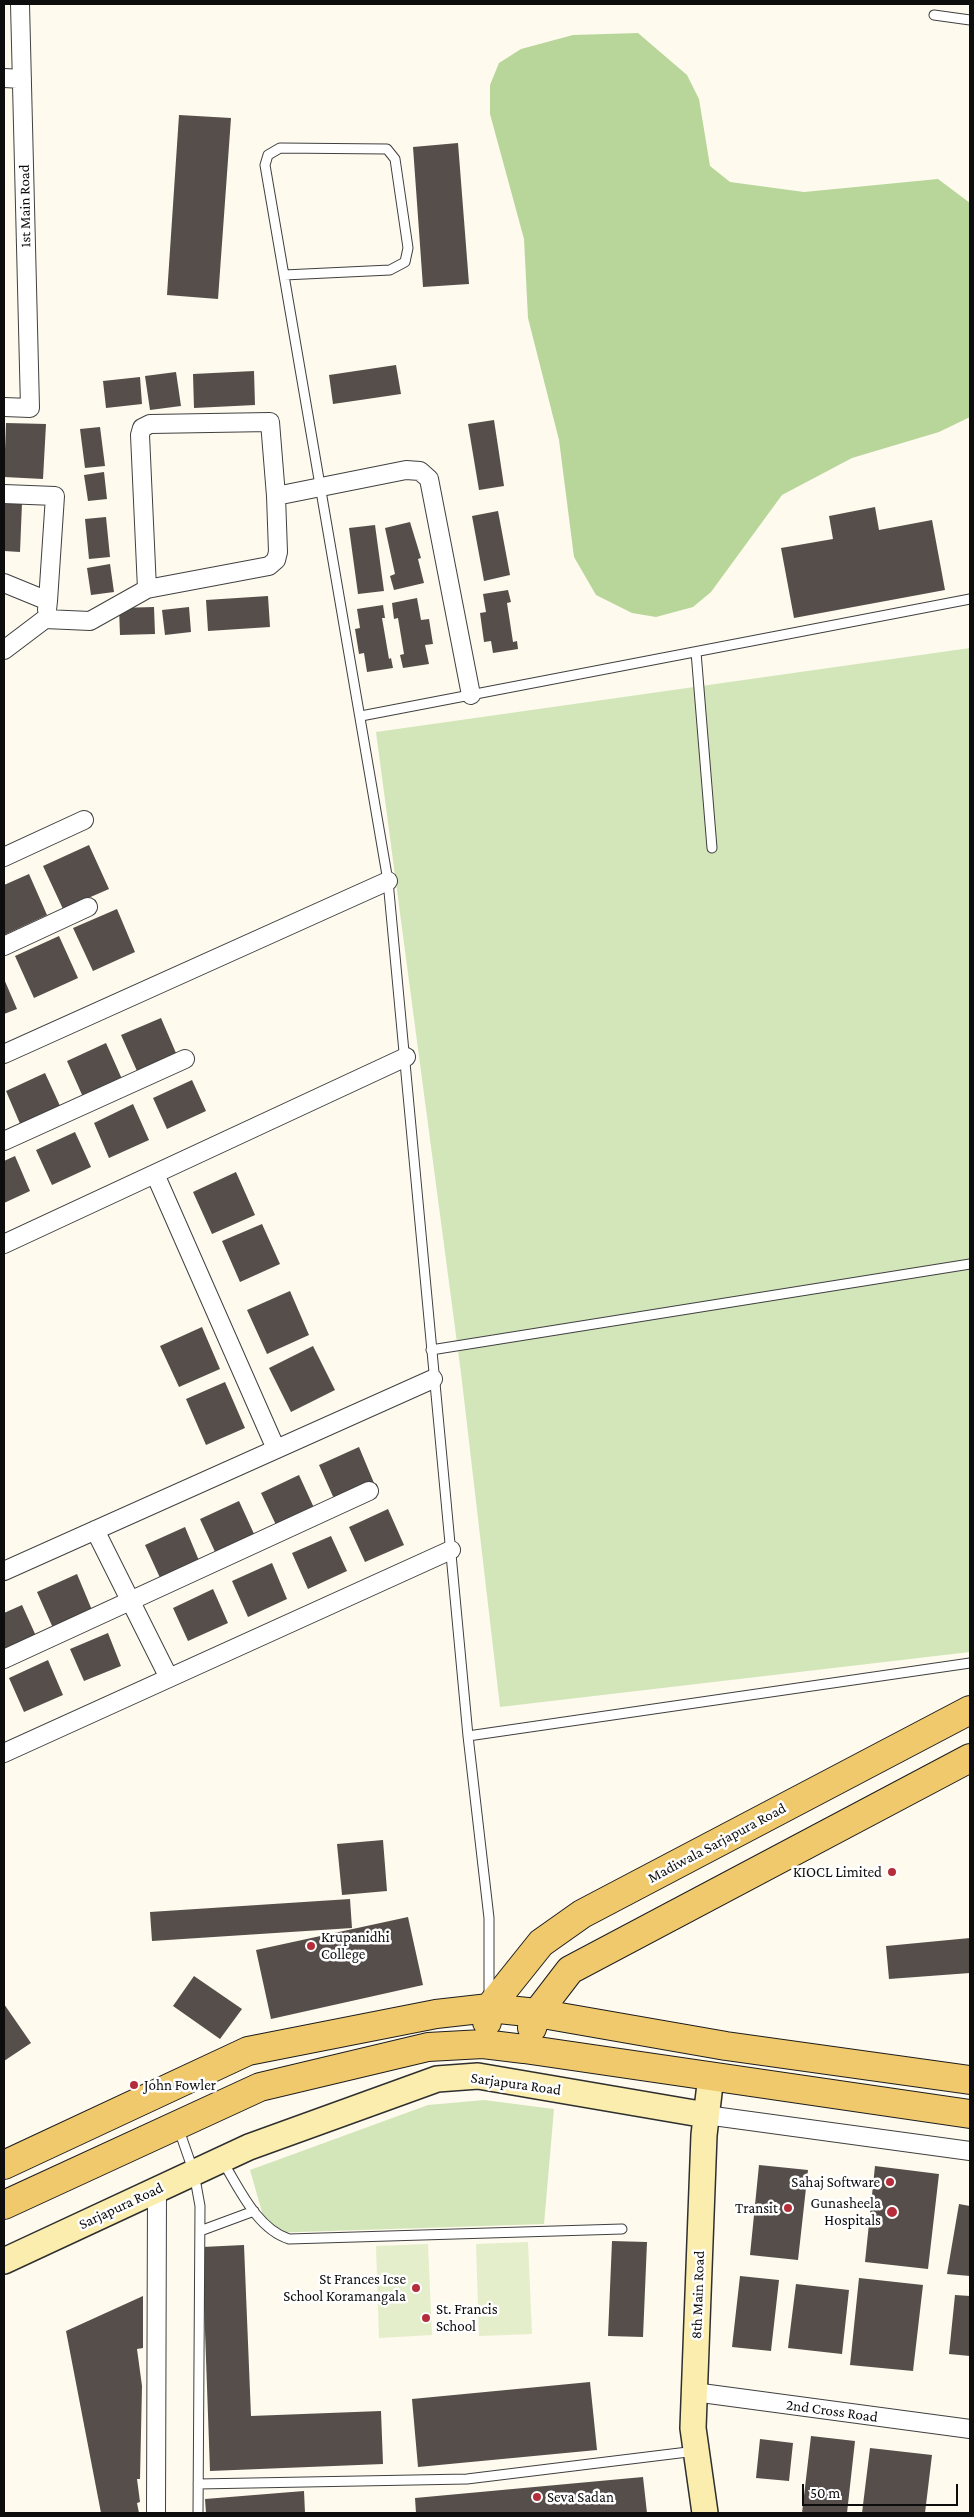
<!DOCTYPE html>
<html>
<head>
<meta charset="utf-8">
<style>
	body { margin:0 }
	#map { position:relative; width:974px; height:2517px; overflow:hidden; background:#fefaee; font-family:"Crimson Pro",serif }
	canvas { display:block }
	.frame { position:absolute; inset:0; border:5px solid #0d0d0d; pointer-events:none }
	.scale { position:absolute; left:802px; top:2484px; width:156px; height:22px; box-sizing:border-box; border:2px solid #0d0d0d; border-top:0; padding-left:6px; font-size:15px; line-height:18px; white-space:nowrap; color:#0d0d0d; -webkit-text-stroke:4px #fff; paint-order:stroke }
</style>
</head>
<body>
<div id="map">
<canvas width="974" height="2517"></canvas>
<div class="frame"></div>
<div class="scale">50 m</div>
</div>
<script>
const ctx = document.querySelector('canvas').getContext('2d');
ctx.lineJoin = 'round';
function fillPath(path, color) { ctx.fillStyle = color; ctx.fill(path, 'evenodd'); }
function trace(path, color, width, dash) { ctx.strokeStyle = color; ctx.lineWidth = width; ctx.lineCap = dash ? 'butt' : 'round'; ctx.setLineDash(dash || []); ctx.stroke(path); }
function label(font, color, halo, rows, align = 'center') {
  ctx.font = font + ' "Crimson Pro",serif'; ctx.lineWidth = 5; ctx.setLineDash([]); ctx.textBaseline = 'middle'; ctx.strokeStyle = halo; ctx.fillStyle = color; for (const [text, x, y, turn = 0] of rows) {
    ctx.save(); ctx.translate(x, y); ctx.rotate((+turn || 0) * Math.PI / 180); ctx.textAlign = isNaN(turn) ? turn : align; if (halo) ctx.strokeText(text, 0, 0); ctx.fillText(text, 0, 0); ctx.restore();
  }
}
fillPath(new Path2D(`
	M970,648V1652L500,1707L461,1373L376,732Z
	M484,2100L554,2109L544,2224L268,2233L250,2170L428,2105Z`), '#d3e6ba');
fillPath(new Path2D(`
	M638,33L687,75L699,99L710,166L730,182L804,192L938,179L970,203V417L939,432L852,458L782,495L711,592L693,607L656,617L632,613L596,595L574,557L559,440L528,318L524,239L490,114V85L499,63L521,49L573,35Z`), '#b8d69a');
fillPath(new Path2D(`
	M528,2242L532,2334L479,2336L476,2244Z
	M428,2244L432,2335L379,2338L376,2246Z`), '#e4eecb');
fillPath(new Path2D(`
	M179,115L231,118L218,299L167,295Z
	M458,143L469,284L423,287L413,147Z
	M396,365L401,394L333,404L329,375Z
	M254,371L255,405L194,408L193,374Z
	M176,372L181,406L150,410L145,376Z
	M140,377L142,404L106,408L103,381Z
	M494,420L504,486L479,490L468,424Z
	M6,423L46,424L43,479L4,477Z
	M100,427L105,466L85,468L80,429Z
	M104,472L107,499L88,501L84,475Z
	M4,502L22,503L20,552L4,551Z
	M875,507L879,530L932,520L945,590L794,618L781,548L833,539L829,516Z
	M498,511L510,575L484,581L472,516Z
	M106,517L110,557L89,559L85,519Z
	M410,522L421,558L418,559L424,583L394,590L390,576L395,574L385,528Z
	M375,525L384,591L358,594L349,528Z
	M110,564L114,592L91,595L87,568Z
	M508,590L511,602L507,603L513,642L517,641L518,649L493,653L491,641L484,642L480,613L486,612L483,594Z
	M268,596L270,627L208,631L206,600Z
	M417,598L421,620L429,619L433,644L425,645L429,664L403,668L400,655L404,654L398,618L394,619L392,603Z
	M383,605L385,618H382L389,659L391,658L393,668L367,672L364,653L359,654L355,629L360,628L357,609Z
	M154,607L155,634L120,635L119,608Z
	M189,607L191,632L165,635L162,610Z
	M89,845L109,889L63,909L43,866Z
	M29,874L47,915L4,935V885Z
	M117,909L135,952L93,971L73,928Z
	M59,936L78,978L34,998L15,956Z
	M4,979L17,1009L4,1014Z
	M161,1018L176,1053L137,1071L121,1035Z
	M106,1043L122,1079L83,1097L67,1061Z
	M45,1073L61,1108L21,1126L6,1091Z
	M192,1080L206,1111L167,1129L153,1098Z
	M133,1104L149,1140L109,1158L94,1123Z
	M75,1132L91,1167L52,1185L36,1150Z
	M15,1156L30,1191L4,1203V1161Z
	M236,1172L255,1215L212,1234L193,1192Z
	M262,1224L280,1264L240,1282L222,1241Z
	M290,1291L309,1335L267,1354L247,1310Z
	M202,1327L220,1369L179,1387L160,1346Z
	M313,1346L335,1390L291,1412L269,1368Z
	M225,1382L245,1428L206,1445L186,1399Z
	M359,1447L374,1483L335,1501L319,1465Z
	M299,1475L315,1510L277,1527L261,1493Z
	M239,1501L255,1536L216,1554L200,1519Z
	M388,1509L404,1545L365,1562L349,1527Z
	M185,1527L200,1563L161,1580L145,1545Z
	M331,1536L347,1571L308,1589L292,1553Z
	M272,1563L287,1599L248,1617L232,1581Z
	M77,1574L92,1610L53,1628L37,1592Z
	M213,1589L228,1623L188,1641L173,1608Z
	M22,1605L36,1636L4,1650V1613Z
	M108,1633L121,1666L84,1681L70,1649Z
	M48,1660L63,1695L24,1712L9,1678Z
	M383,1840L387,1891L342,1895L337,1844Z
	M350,1899L352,1928L152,1941L150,1912Z
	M408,1917L423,1985L271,2019L256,1950Z
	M970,1938V1973L889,1979L886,1946Z
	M194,1976L242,2009L220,2039L173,2006Z
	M4,2004L31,2043L4,2061Z
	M759,2165L808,2170L798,2260L750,2255Z
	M875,2166L939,2174L928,2269L865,2262Z
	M959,2204L970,2206V2276L947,2274Z
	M612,2241L647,2242L643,2337L608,2336Z
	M244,2245L251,2416L381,2411L383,2464L210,2471L202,2247Z
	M740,2276L779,2280L771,2351L732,2347Z
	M859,2278L923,2285L913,2371L850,2365Z
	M796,2284L849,2290L842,2354L788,2348Z
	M955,2295L970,2296V2356L949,2354Z
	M143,2296V2348L137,2349L142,2386L140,2479H137L140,2502L137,2503L139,2513H101L66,2331Z
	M590,2382L597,2450L418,2467L412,2399Z
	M811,2436L855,2441L847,2513H802Z
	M760,2439L793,2443L789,2481L756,2478Z
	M870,2448L932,2455L925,2513H862Z
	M643,2477L647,2513H416L415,2498Z
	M304,2491L305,2513H206L205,2499Z`), '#554e4a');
const lane = new Path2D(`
	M934,15L970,20
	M284,275L390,270L405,262L408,248L395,159L387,149L280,148L268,155L265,165L388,881L468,1736L489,1918V1998
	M696,652L712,848
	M361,716L970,599
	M431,1350L970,1264
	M468,1736L970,1663
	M178,2127L194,2173L200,2206L198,2513
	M223,2162C239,2188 257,2229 289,2239L622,2229
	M200,2231L254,2211
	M198,2484L467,2479L696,2451`);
const street = new Path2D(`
	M4,78L22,79
	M4,407L30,408L20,4
	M4,494L55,496L48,601
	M276,496L270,422L150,424L142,428L140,435L147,589L269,566L276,560L278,552L276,496L406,470L420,471L429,479L471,695
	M4,583L48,601L47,610
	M4,650L45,619L90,621L147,589
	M4,857L84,820
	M4,946L88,907
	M4,1054L388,881
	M4,1141L185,1059
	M155,1174L276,1449
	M4,1244L406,1057
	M95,1530L169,1678
	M4,1571L433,1379
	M4,1659L369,1491
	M4,1753L451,1550
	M706,2115L970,2151
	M694,2392L970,2429
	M156,2513L157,2190`);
const secondary = new Path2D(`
	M4,2261L249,2147L437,2079L478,2076L706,2115
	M705,2513L693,2428L704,2135L711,2076`);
const primary = new Path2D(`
	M487,2022L489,2008L541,1943L582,1914L970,1710
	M532,2028L537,2013L570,1970L970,1758
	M4,2165L248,2051L436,2014L489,2008L537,2013L726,2046L970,2080
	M4,2205L260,2087L428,2047L483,2044L524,2049L970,2114`);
trace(lane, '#404040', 11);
trace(street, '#404040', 20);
trace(secondary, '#2f2f2f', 28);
trace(primary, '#1e1e1e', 30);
trace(lane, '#fff', 9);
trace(street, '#fff', 18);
trace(secondary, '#faedad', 25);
trace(primary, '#f0c96c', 28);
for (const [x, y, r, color] of [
	[892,1872,5,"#b52d3b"],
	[311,1946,5,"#b52d3b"],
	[134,2085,5,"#b52d3b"],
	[890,2182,5,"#b52d3b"],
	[788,2208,5,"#b52d3b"],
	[892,2212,6,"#b52d3b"],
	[416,2288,5,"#b52d3b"],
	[426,2318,5,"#b52d3b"],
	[537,2497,5,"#b52d3b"]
]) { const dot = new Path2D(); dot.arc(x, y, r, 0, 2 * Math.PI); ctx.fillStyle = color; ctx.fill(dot); trace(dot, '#fff', 2); }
label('15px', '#0d0d0d', '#fff', [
	["1st Main Road",25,206,-91],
	["Madiwala Sarjapura Road",717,1843,-28],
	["Sarjapura Road",516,2084,8],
	["Sarjapura Road",121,2206,-25],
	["8th Main Road",698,2295,-88],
	["2nd Cross Road",832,2411,8]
]);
label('15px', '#0d0d0d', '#fff', [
	["KIOCL Limited",882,1872],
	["Krupanidhi",321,1937,"left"],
	["College",321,1954,"left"],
	["John Fowler",144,2085,"left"],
	["Sahaj Software",880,2182],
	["Gunasheela",881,2203],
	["Hospitals",881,2220],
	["Transit",778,2208],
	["St Frances Icse",406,2279],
	["School Koramangala",406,2296],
	["St. Francis",436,2309,"left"],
	["School",436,2326,"left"],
	["Seva Sadan",547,2497,"left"]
], 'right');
</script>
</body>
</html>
